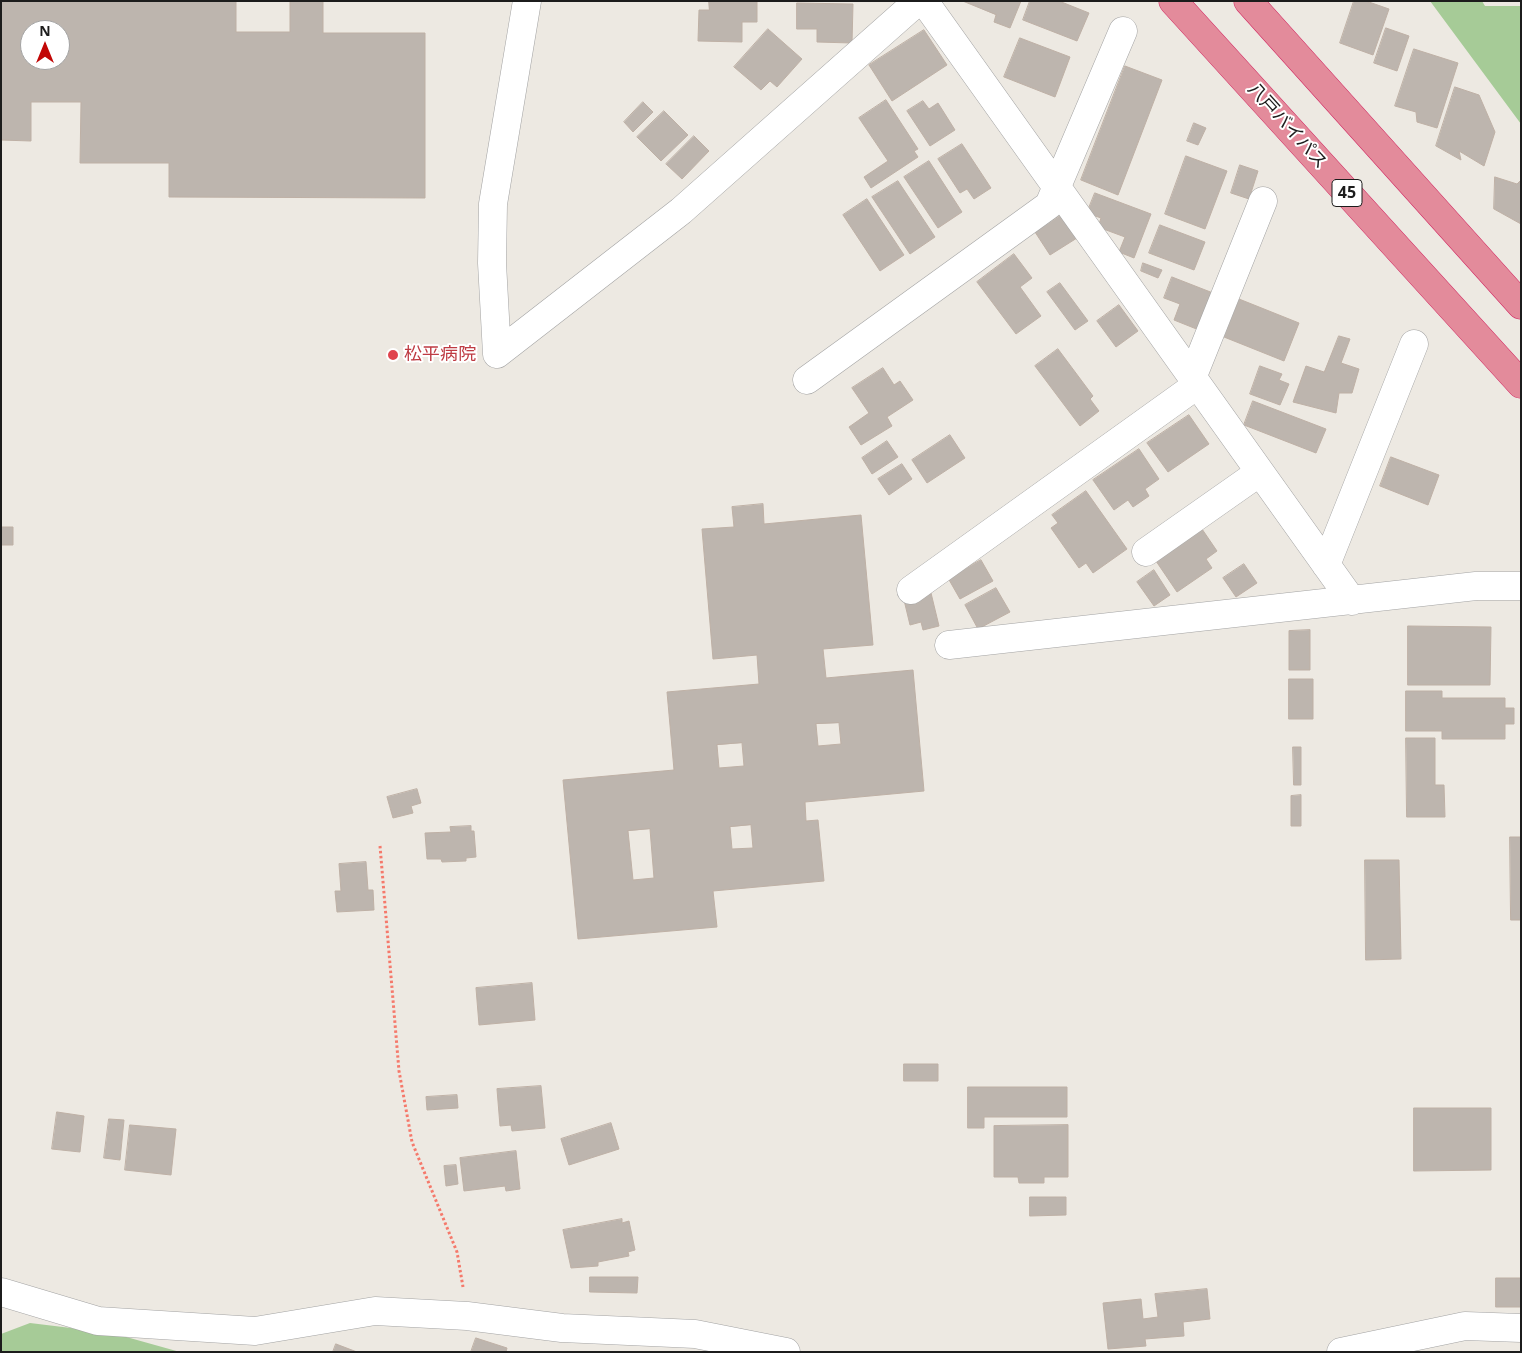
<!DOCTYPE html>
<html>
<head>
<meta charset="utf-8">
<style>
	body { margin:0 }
	#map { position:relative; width:1522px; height:1353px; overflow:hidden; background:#ede9e2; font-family:"Open Sans",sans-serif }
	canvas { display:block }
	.frame { position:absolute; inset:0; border:2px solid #1c1c1c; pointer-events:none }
	.north { position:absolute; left:20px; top:20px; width:50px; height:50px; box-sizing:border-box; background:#fff; border:1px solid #a4a4a4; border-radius:50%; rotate:0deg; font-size:14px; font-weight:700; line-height:20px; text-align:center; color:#1c1c1c }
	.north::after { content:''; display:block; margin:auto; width:18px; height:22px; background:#c20706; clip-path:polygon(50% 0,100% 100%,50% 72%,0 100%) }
</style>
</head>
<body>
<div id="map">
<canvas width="1522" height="1353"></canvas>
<div class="frame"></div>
<div class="north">N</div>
</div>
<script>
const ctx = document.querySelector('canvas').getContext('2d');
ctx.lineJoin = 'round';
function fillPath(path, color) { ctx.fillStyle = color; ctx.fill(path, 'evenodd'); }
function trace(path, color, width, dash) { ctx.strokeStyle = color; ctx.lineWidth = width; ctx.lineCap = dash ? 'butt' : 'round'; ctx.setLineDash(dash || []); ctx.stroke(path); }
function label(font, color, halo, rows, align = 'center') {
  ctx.font = font + ' "Open Sans","Noto Sans JP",sans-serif'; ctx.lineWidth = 4; ctx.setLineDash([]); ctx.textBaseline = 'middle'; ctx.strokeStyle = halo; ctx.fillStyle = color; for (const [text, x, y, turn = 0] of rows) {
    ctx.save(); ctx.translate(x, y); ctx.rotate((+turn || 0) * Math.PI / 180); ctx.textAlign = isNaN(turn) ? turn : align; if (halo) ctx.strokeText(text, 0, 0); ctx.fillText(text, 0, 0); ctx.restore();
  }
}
fillPath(new Path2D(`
	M1430,1H1482L1485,6H1521V124Z
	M30,1323L112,1333L180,1352H1V1334Z`), '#a6cb97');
const building = new Path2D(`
	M1,1H236V32H290V1H323V33H425V198L169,197V163H80L81,102H31V141L1,140ZM30,30H60V60H30Z
	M709,1H757V22H742V42L698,41L699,10H709Z
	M963,1H1021L1010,28L994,22L996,15Z
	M1030,1H1059L1089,13L1077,41L1023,20Z
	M1354,1H1366L1389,9L1373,55L1340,43Z
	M797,3L853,4L852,43L817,42V29H797Z
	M1386,28L1409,36L1397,71L1374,63Z
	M768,29L802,59L777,87L770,81L761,90L734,67Z
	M924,30L947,65L892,101L869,65Z
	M1020,38L1070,57L1055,97L1004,77Z
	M1414,49L1458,63L1437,128L1417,122L1416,112L1395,106Z
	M1125,66L1162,80L1118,195L1081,180Z
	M1455,87L1479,95L1495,132L1484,166L1459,151L1461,160L1436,146Z
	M886,100L918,149L914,151L918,157L871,188L864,177L888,161L859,118Z
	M923,101L929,109L938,103L955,130L930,146L907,111Z
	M643,102L653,112L633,132L624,122Z
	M664,111L688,135L661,161L637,137Z
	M1194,123L1206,128L1198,145L1187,141Z
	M694,136L709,151L682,179L666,164Z
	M962,144L991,188L974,199L967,189L960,193L938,159Z
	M1186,156L1227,171L1205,229L1165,214Z
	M929,161L962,212L938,228L904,177Z
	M1240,165L1258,171L1249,199L1231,193Z
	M1495,177L1517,184L1521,180V224L1494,209Z
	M898,181L935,237L910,254L872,197Z
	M1095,193L1151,214L1134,258L1119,252L1125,237L1098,227L1101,218L1087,213Z
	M867,199L904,255L880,271L843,215Z
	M1061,215L1077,238L1050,255L1035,232Z
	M1160,225L1205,242L1194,270L1149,253Z
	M1014,254L1032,278L1020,287L1041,316L1016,334L977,282Z
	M1143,263L1162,270L1158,278L1141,271Z
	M1172,277L1213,293L1199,330L1174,320L1180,304L1164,298Z
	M1060,283L1088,321L1075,330L1047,292Z
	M1239,299L1299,323L1284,361L1224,337Z
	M1119,305L1138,331L1116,347L1097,321Z
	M1339,336L1350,339L1341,363L1359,369L1352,393H1339L1336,413L1293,402L1306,366L1324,372Z
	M1058,349L1093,396L1090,399L1099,411L1080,426L1035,366Z
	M1260,366L1282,374L1279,380L1289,384L1280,405L1250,394Z
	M883,368L894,385L900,381L913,400L887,417L892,426L861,445L849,427L869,413L852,388Z
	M1253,401L1326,429L1316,453L1244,425Z
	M1189,415L1209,444L1168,472L1147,443Z
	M950,435L965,458L927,483L912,460Z
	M887,441L898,457L872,474L862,458Z
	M1139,449L1159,479L1145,489L1149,496L1133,507L1128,500L1114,510L1093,480Z
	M1391,457L1439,475L1428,505L1380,486Z
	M902,464L912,479L889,495L878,479Z
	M1086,491L1127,549L1093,573L1086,563L1079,568L1051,528L1058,523L1052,515Z
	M763,504L764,524L861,515L873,645L823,649L826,678L913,670L924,791L805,802L806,821L818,820L824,881L713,891L717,927L578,939L563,780L674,770L667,692L759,684L757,655L713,659L702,529L734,527L732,507ZM839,723L841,744L818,746L816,724ZM742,743L744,766L719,768L717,745ZM751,825L753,848L732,849L730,827ZM650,829L654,878L633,880L628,831Z
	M1,527H13V545H1Z
	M1202,529L1217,551L1206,559L1212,568L1177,592L1156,561Z
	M981,560L993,581L960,599L948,578Z
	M1244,564L1257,583L1236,597L1223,578Z
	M1154,570L1170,595L1154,606L1137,582Z
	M996,588L1010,612L978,629L965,605Z
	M931,593L939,626L923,630L921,622L910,625L904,600Z
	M1408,626L1491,627L1490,685H1408Z
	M1310,630V670H1289V631Z
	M1289,679H1313V719H1289Z
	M1406,691H1442V698H1505V708H1514V724H1505V739H1442V731H1406Z
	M1406,738H1435V785H1444L1445,817H1407Z
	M1293,747H1301V785H1294Z
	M417,789L421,803L411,806L413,813L393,818L387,797Z
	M1301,795V826H1291V796Z
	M471,826V831H474L476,857L466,858V861L442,862L441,859H427L425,833L451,832L450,827Z
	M1510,837H1521V920H1511Z
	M1365,860H1399L1401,959L1366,960Z
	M366,862L368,890H373L374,910L337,912L335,891H341L339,864Z
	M532,983L535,1020L479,1025L476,988Z
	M904,1064H938V1081H904Z
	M541,1086L545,1128L512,1131L511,1125L500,1126L497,1089Z
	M968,1087H1067V1117H984V1128H968Z
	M457,1095L458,1108L427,1110L426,1097Z
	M1414,1108H1491V1170L1414,1171Z
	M57,1112L84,1116L80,1152L52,1149Z
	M109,1119L124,1120L120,1160L104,1158Z
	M611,1123L619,1149L569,1165L561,1139Z
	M130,1125L176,1129L171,1175L125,1170Z
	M1068,1125V1177H1044V1183H1019L1018,1177H994V1126Z
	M516,1151L520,1189L506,1191L505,1186L464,1191L460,1158Z
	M456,1165L458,1184L446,1186L444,1166Z
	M1030,1197H1066V1215L1030,1216Z
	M622,1219V1223L629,1221L635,1250L628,1252L629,1256L598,1262V1266L571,1268L563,1230Z
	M590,1277H638L637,1293L590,1292Z
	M1496,1278H1521V1307H1496Z
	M1207,1289L1210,1319L1183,1322L1184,1336L1145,1339L1146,1346L1108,1349L1103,1303L1141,1299L1143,1319L1158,1317L1155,1294Z
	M476,1338L507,1348L506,1352H471Z
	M336,1344L357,1352H333Z`);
fillPath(building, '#bdb5ae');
trace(building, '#beb0a5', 1);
const minor = new Path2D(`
	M924,1L1352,601
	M497,354L681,211L918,1
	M497,354L492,263L493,204L527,1
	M1192,378L1263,201
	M807,380L1049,205L1123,31
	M1146,552L1260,472
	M1326,565L1414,344
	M911,590L1197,385
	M949,645L1476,586H1521
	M1,1292L98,1321L255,1331L375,1311L467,1316L562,1328L695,1334L786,1352
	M1341,1352L1465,1326L1521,1328`);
const highway = new Path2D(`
	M1173,1L1521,384
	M1248,1L1521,305`);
trace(minor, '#a3a3a3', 29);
trace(highway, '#d12962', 29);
trace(new Path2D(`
	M380,846L399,1071L412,1142L457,1252L463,1287`), '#f5796b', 3, [2.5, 2.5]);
trace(minor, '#fff', 28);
trace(highway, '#e38b9b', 28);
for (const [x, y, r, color] of [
	[393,355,6,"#e0444e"]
]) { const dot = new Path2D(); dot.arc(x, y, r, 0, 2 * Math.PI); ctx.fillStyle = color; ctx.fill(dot); trace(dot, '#fff', 2); }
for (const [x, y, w] of [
	[1347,193,30]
]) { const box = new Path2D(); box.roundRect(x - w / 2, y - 13.5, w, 27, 4); ctx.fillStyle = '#fff'; ctx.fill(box); trace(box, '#1c1c1c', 1); }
label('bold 16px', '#1c1c1c', null, [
	["45",1347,193]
]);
label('18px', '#1c1c1c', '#fff', [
	["八戸バイパス",1287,126,48]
]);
label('18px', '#be3a42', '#fff', [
	["松平病院",404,355]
], 'left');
</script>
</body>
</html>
